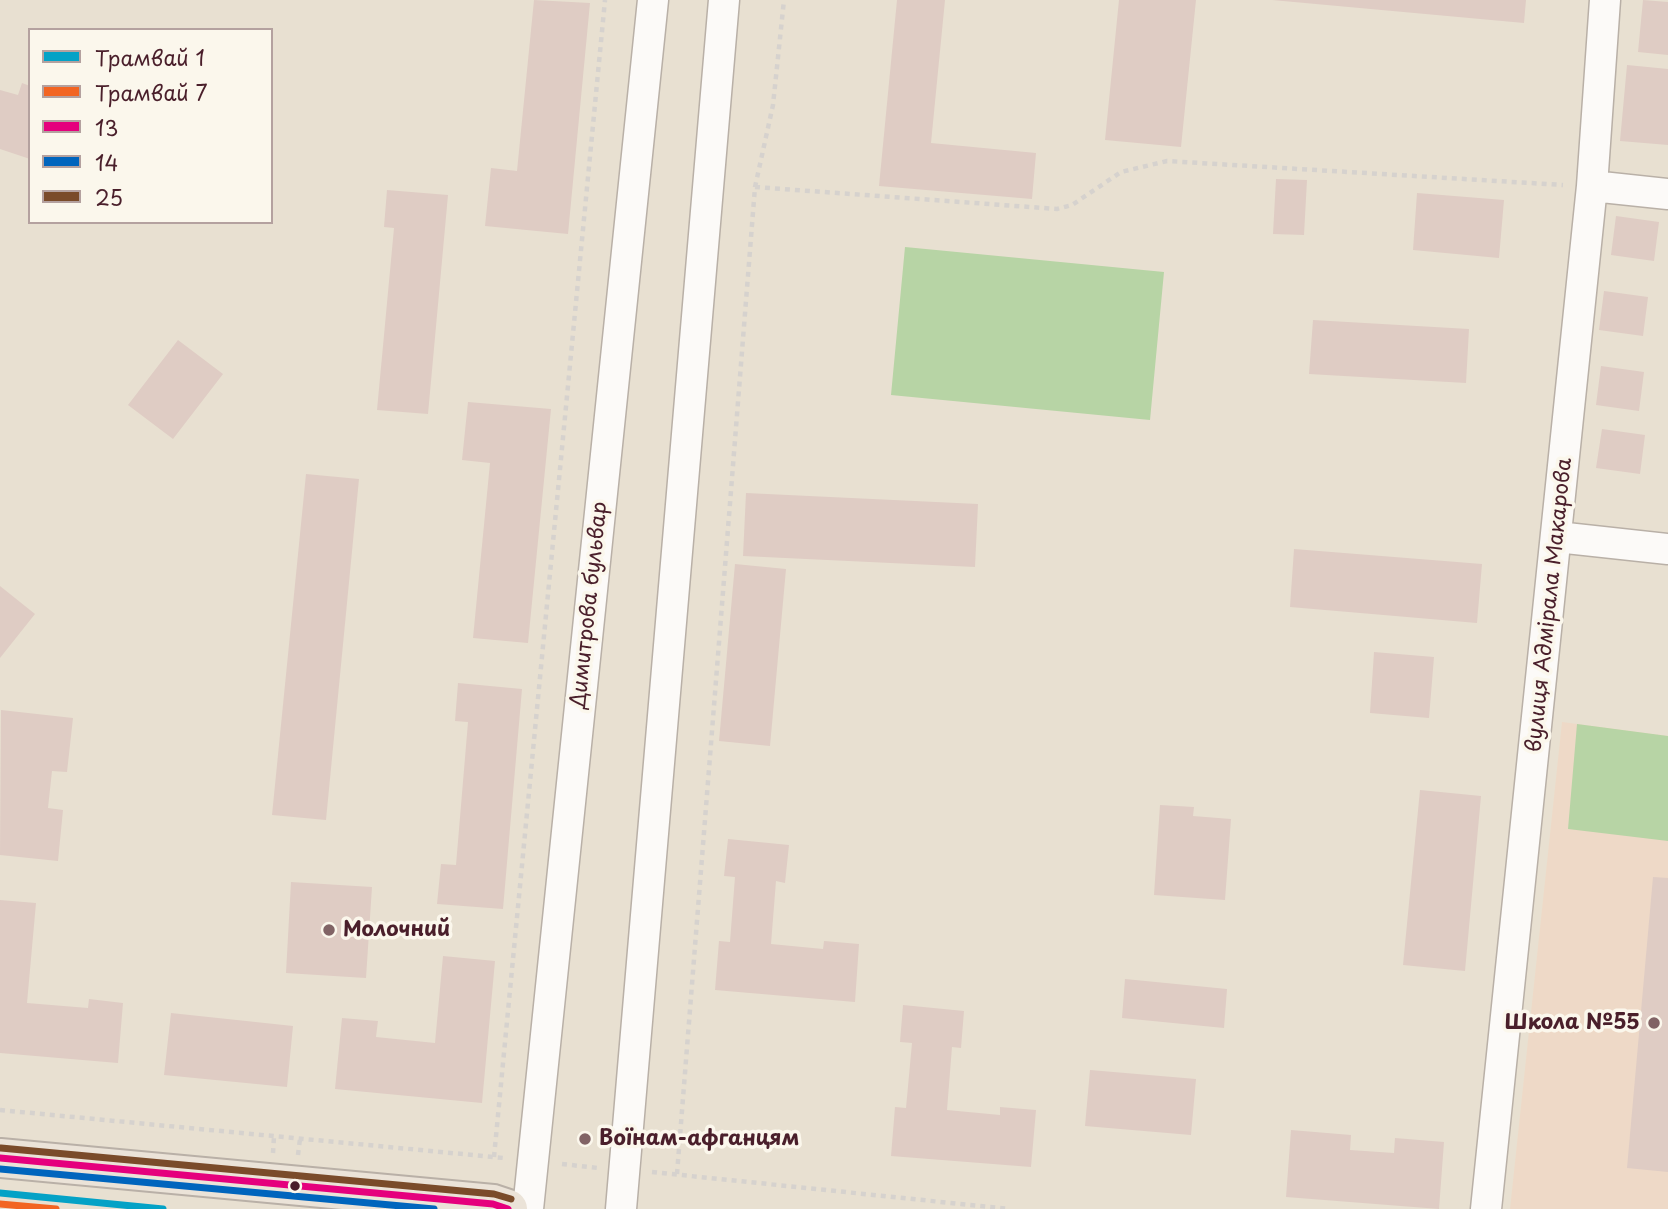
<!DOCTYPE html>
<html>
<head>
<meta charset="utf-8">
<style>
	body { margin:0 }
	#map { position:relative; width:1668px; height:1209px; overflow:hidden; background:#e8e0d1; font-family:"Playpen Sans",sans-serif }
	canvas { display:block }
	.legend { position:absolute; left:28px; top:28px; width:245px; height:196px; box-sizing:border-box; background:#fbf7ec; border:2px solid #b4a19f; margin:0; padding:9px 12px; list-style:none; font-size:21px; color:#4a1f2b }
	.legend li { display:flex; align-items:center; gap:14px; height:35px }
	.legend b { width:35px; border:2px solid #b4a19f }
</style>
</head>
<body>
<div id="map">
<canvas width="1668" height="1209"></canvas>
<ul class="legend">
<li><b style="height:9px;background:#04a2c6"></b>Трамвай 1</li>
<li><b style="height:9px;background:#f26522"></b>Трамвай 7</li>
<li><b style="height:9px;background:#e5007d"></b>13</li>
<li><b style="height:9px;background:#0065bd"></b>14</li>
<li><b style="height:9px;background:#7a4b2a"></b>25</li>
</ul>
</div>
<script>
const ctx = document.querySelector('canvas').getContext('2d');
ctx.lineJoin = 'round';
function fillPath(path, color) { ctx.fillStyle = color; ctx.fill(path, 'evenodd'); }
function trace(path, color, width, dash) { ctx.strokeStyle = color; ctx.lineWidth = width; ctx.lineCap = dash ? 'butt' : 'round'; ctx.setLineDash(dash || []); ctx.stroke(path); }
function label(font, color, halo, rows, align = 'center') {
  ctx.font = font + ' "Playpen Sans",sans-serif'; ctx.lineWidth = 7; ctx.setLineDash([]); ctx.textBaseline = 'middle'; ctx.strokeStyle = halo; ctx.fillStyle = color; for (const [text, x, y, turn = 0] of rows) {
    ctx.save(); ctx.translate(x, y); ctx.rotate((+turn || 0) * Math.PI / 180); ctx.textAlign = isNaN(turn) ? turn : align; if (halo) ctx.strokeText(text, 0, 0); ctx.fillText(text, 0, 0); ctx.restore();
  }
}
fillPath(new Path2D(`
	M1562,722L1668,736V1209H1510Z`), '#eed9c7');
fillPath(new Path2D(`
	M905,247L1164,272L1150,420L891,395Z
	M1577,724L1668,736V841L1568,829Z`), '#b7d4a5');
fillPath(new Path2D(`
	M534,0L590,3L568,234L485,226L491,168L517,171Z
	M897,0H945L931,143L1036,153L1032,199L879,186Z
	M1119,0H1196L1181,147L1105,140Z
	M1272,0H1526L1524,23Z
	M1643,0L1668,2V55L1638,52Z
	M1627,65L1668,69V145L1620,141Z
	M22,83L30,86V159L0,149V90L18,95Z
	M1276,179L1307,180L1304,235L1273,234Z
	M387,190L448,195L428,414L377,410L394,228L384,227Z
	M1417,193L1504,200L1499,258L1413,250Z
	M1616,216L1659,222L1654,261L1611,255Z
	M1604,291L1648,297L1643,336L1599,330Z
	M1313,320L1469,329L1466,383L1309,374Z
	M178,340L223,374L173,439L128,405Z
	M1601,366L1644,372L1639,411L1596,405Z
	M468,402L551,409L528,643L473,638L490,463L462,460Z
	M1602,429L1645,435L1640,474L1596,468Z
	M306,474L359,479L326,820L272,815Z
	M746,493L978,504L975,567L743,556Z
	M1294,549L1482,564L1477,623L1290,607Z
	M735,564L786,569L770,746L719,741Z
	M0,586L35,614L0,658Z
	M1374,652L1434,657L1429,718L1370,713Z
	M458,683L522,689L503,909L437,904L441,864L456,865L468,722L455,721Z
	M1,710L73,718L67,772L52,771L48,808L63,810L58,861L0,855Z
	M1420,790L1481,796L1465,971L1403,965Z
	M1160,805L1194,807L1193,816L1231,819L1225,900L1154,895Z
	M728,839L789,845L785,883L776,881L771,944L823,949L824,941L859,944L855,1002L715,990L719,941L730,942L735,877L724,876Z
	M1653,877L1668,878V1172L1627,1168Z
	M291,882L372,887L366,978L286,973Z
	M0,900L36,903L27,1003L88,1008L89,999L123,1003L118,1063L0,1053Z
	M443,956L495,961L482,1103L335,1089L342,1018L378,1021L376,1037L435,1043Z
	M1125,979L1227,989L1224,1028L1122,1018Z
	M903,1005L964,1011L961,1048L952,1047L947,1110L1000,1115V1107L1036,1110L1031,1167L891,1156L895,1107L906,1108L912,1043L900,1042Z
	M171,1013L293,1026L287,1087L164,1075Z
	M1090,1070L1196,1079L1191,1135L1085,1126Z
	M1291,1130L1351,1135L1350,1150L1394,1153L1395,1138L1444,1142L1439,1209L1286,1197Z`), '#dfccc4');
const minor = new Path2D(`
	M1592,186L1668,194
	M1557,537L1668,549
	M528,1209L653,0
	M621,1209L724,0
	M1486,1209L1592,186L1605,0`);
const major = new Path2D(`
	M0,1158L493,1204L508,1209`);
trace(minor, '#b9b0a7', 33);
trace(major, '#b9b0a7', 42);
trace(new Path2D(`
	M755,187L1057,209L1072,205L1121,172L1167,161L1563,185
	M0,1110L504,1158
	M273,1153L274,1136
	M298,1155L300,1139
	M494,1157L605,0
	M562,1164L598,1168
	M652,1172L1009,1209
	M677,1174L755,187L773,105L784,0`), '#d6d2ce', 4.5, [5, 5]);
trace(minor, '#fcfaf8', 30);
trace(major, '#ebe3d8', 38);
trace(new Path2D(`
	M0,1158L493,1204L508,1209`), '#e5007d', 7);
trace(new Path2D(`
	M0,1169L434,1209`), '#0065bd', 7);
trace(new Path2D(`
	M1,1148L494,1194L511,1199`), '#7a4b2a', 7);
trace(new Path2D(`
	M0,1193L163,1209`), '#04a2c6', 7);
trace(new Path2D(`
	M0,1204L56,1209`), '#f26522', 7);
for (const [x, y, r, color] of [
	[329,930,7,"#816365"],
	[1654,1023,7,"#816365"],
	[585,1139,7,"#816365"],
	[295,1186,6,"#4a1f2b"]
]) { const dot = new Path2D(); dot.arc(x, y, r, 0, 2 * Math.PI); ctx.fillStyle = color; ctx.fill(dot); trace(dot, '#fbf7ec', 2.5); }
label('21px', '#4a1f2b', '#fbf7ec', [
	["Димитрова бульвар",590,605,-84],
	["вулиця Адмірала Макарова",1550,605,-84]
]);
label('bold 21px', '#4a1f2b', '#fbf7ec', [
	["Молочний",343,930],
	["Школа №55",1640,1023,"right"],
	["Воїнам-афганцям",599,1139]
], 'left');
</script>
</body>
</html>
